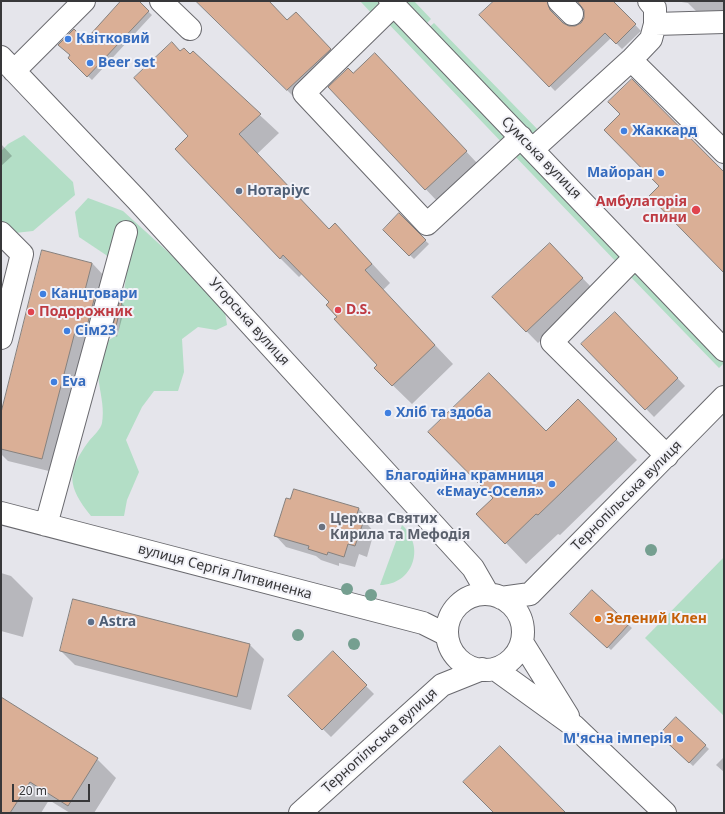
<!DOCTYPE html>
<html>
<head>
<meta charset="utf-8">
<style>
	body { margin:0 }
	#map { position:relative; width:725px; height:814px; overflow:hidden; background:#e5e5eb; font-family:"Noto Sans",sans-serif }
	canvas { display:block }
	.frame { position:absolute; inset:0; border:2px solid #38383a; pointer-events:none }
	.scale { position:absolute; left:12px; top:784px; width:78px; height:18px; box-sizing:border-box; border:2px solid #38383a; border-top:0; padding-left:5px; font-size:12px; line-height:14px; white-space:nowrap; color:#38383a; -webkit-text-stroke:3px #f2f2f8; paint-order:stroke }
</style>
</head>
<body>
<div id="map">
<canvas width="725" height="814"></canvas>
<div class="frame"></div>
<div class="scale">20 m</div>
</div>
<script>
const ctx = document.querySelector('canvas').getContext('2d');
ctx.lineJoin = 'round';
function fillPath(path, color) { ctx.fillStyle = color; ctx.fill(path, 'evenodd'); }
function trace(path, color, width, dash) { ctx.strokeStyle = color; ctx.lineWidth = width; ctx.lineCap = dash ? 'butt' : 'round'; ctx.setLineDash(dash || []); ctx.stroke(path); }
function label(font, color, halo, rows, align = 'center') {
  ctx.font = font + ' "Noto Sans",sans-serif'; ctx.lineWidth = 4; ctx.setLineDash([]); ctx.textBaseline = 'middle'; ctx.strokeStyle = halo; ctx.fillStyle = color; for (const [text, x, y, turn = 0] of rows) {
    ctx.save(); ctx.translate(x, y); ctx.rotate((+turn || 0) * Math.PI / 180); ctx.textAlign = isNaN(turn) ? turn : align; if (halo) ctx.strokeText(text, 0, 0); ctx.fillText(text, 0, 0); ctx.restore();
  }
}
fillPath(new Path2D(`
	M360,1H384L376,18Z
	M394,1H414L431,19L421,29Z
	M394,8L518,137L507,148L383,18Z
	M434,23L543,135L533,145L424,32Z
	M24,135L73,182L75,195L33,231L15,233L1,238V151L8,144Z
	M521,141L632,257L621,267L510,151Z
	M88,198L123,211L178,261L225,312L227,325L216,330L198,327L182,339L184,372L178,391H154L142,407L126,440L139,472L127,500L124,516H91C67,486 66,472 89,441C93,436 101,429 102,423C107,397 89,371 104,345C106,341 114,337 118,335L126,277L106,255L79,237L75,212Z
	M634,261L724,354V363L719,368L624,270Z
	M402,525C426,547 413,585 380,585Z
	M724,557V716L645,638Z`), '#b3dec6');
fillPath(new Path2D(`
	M123,1H137L152,15L92,80L69,58Z
	M197,1H269L287,21L306,23L340,60L297,100Z
	M495,1H554L552,10L555,15L568,27H575L581,24L585,18V11L577,1H612L641,31L622,49L611,38L555,91L481,15Z
	M675,1H724V32L703,18L688,3Z
	M181,52L190,56L193,53L279,133L257,154L329,230L335,225L354,244L390,283L383,290L453,364L412,404L375,368L378,365L339,317L330,303L302,274L299,277L280,258L190,136Z
	M386,66L477,163L437,201L329,87L353,74Z
	M1,144L12,156L1,166Z
	M399,215L429,244L414,259L384,230Z
	M561,256L594,290L538,343L493,297Z
	M92,263L106,278L57,473L8,461L1,454V416Z
	M122,303L125,307L117,337L113,333Z
	M615,313L685,386L654,417L583,344Z
	M578,401L637,460L560,535L558,534L526,564L506,543L494,498L546,432Z
	M359,509L370,520L368,525L374,532L367,557L359,554L355,567L339,563V566L321,560L316,556L286,547L275,535Z
	M1,573L11,576L33,598L23,637L1,631Z
	M592,592L632,628L611,650L575,618Z
	M74,600L250,645L264,659L251,710L75,665L61,651Z
	M333,653L374,694L331,737L289,696Z
	M1,698L97,759L116,778L94,813H70L49,800L41,813H1Z
	M676,718L709,749L693,766L660,735Z
	M724,757V772L716,765Z`), '#0003');
const building = new Path2D(`
	M121,1H139L149,11L87,77L68,58L70,55L58,45L74,29L85,40Z
	M196,1H269L287,20L296,12L331,49L287,90Z
	M494,1H547L550,10L563,23L569,26H575L581,23L584,18V10L577,1H613L636,24L616,44L605,33L549,87L479,15Z
	M172,42L180,51L184,48L190,54L193,51L261,114L239,134L329,229L335,223L372,264L365,270L435,345L392,386L374,368L377,365L334,319L337,317L326,305L329,302L283,255L280,259L175,149L188,136L134,78Z
	M375,53L467,151L425,190L328,87L348,68L353,73Z
	M632,79L724,172V273L649,196L659,186L604,130L620,114L608,102Z
	M399,213L426,240L409,256L383,230Z
	M550,243L583,278L526,332L492,297Z
	M42,250L92,263L84,294L95,296L87,326L77,324L42,459L1,449V413Z
	M120,302H122L114,334L111,333Z
	M615,312L678,378L645,410L581,344Z
	M489,373L546,431L578,399L617,439L538,515L536,514L505,544L476,514L493,498L428,432Z
	M294,489L359,508L356,517L364,520L355,546L348,544L344,557L328,552L327,555L308,549L309,546L274,536L286,498L290,499Z
	M592,590L629,624L607,648L570,614Z
	M73,599L250,644L237,697L60,651Z
	M333,651L367,685L322,730L288,696Z
	M1,697L98,758L68,806L30,782L10,813H1Z
	M676,717L706,745L689,763L659,735Z
	M500,746L566,813H494L463,782Z`);
fillPath(building, '#daaf96');
trace(building, '#86817e', 1);
const minor = new Path2D(`
	M161,1L190,29
	M390,1L724,350
	M559,1L572,14
	M394,5L304,93L427,224L521,137
	M655,24L724,22
	M1,57L137,200L473,568L488,594
	M631,60L724,152
	M14,71L84,1
	M533,149L631,60L651,39L655,24V8L649,1
	M1,233L22,254L1,338
	M635,257L552,342L667,456
	M1,513L423,623L447,635
	M46,525L126,232
	M447 632a38 38 0 1 1 76 0a38 38 0 1 1-76 0Z
	M501,598L530,594L724,397
	M522,642L568,716
	M495,669L574,726L665,813
	M300,813L442,685L482,669`);
trace(minor, '#69696e', 24);
trace(minor, '#fff', 22);
ctx.fillStyle = '#759f90';
for (const [x, y] of [
	[651,550],
	[347,589],
	[371,595],
	[298,635],
	[354,644]
]) { ctx.beginPath(); ctx.arc(x, y, 6, 0, 2 * Math.PI); ctx.fill(); }
for (const [x, y, r, color] of [
	[68,39,4,"#3f7fe0"],
	[90,63,4,"#3f7fe0"],
	[624,131,4,"#3f7fe0"],
	[661,173,4,"#3f7fe0"],
	[239,191,4,"#5c6f8a"],
	[696,210,5,"#e0444e"],
	[43,294,4,"#3f7fe0"],
	[338,310,4,"#e0444e"],
	[31,312,4,"#e0444e"],
	[67,331,4,"#3f7fe0"],
	[54,382,4,"#3f7fe0"],
	[388,413,4,"#3f7fe0"],
	[552,484,4,"#3f7fe0"],
	[322,527,4,"#6b7280"],
	[598,619,4,"#e8710a"],
	[91,622,4,"#5c6f8a"],
	[680,739,4,"#3f7fe0"]
]) { const dot = new Path2D(); dot.arc(x, y, r, 0, 2 * Math.PI); ctx.fillStyle = color; ctx.fill(dot); trace(dot, '#f2f2f8', 1.5); }
label('bold 14px', '#366cbe', '#f2f2f8', [
	["Квітковий",76,39],
	["Beer set",98,63],
	["Жаккард",632,131],
	["Майоран",653,173,"right"],
	["Канцтовари",51,294],
	["Сім23",75,331],
	["Eva",62,382],
	["Хліб та здоба",396,413],
	["Благодійна крамниця",544,476,"right"],
	["«Емаус-Оселя»",544,492,"right"],
	["М'ясна імперія",672,739,"right"]
], 'left');
label('14px', '#38383a', '#f2f2f8', [
	["Сумська вулиця",541,158,46],
	["Угорська вулиця",249,322,48],
	["Тернопільська вулиця",627,496,-45],
	["вулиця Сергія Литвиненка",225,572,15],
	["Тернопільська вулиця",380,741,-42]
]);
label('bold 14px', '#4e5e75', '#f2f2f8', [
	["Нотаріус",247,191],
	["Astra",99,622]
], 'left');
label('bold 14px', '#be3a42', '#f2f2f8', [
	["Амбулаторія",687,202,"right"],
	["спини",687,218,"right"],
	["D.S.",346,310],
	["Подорожник",39,312]
], 'left');
label('bold 14px', '#5b616d', '#f2f2f8', [
	["Церква Святих",330,519],
	["Кирила та Мефодія",330,535]
], 'left');
label('bold 14px', '#c56008', '#f2f2f8', [
	["Зелений Клен",606,619]
], 'left');
</script>
</body>
</html>
